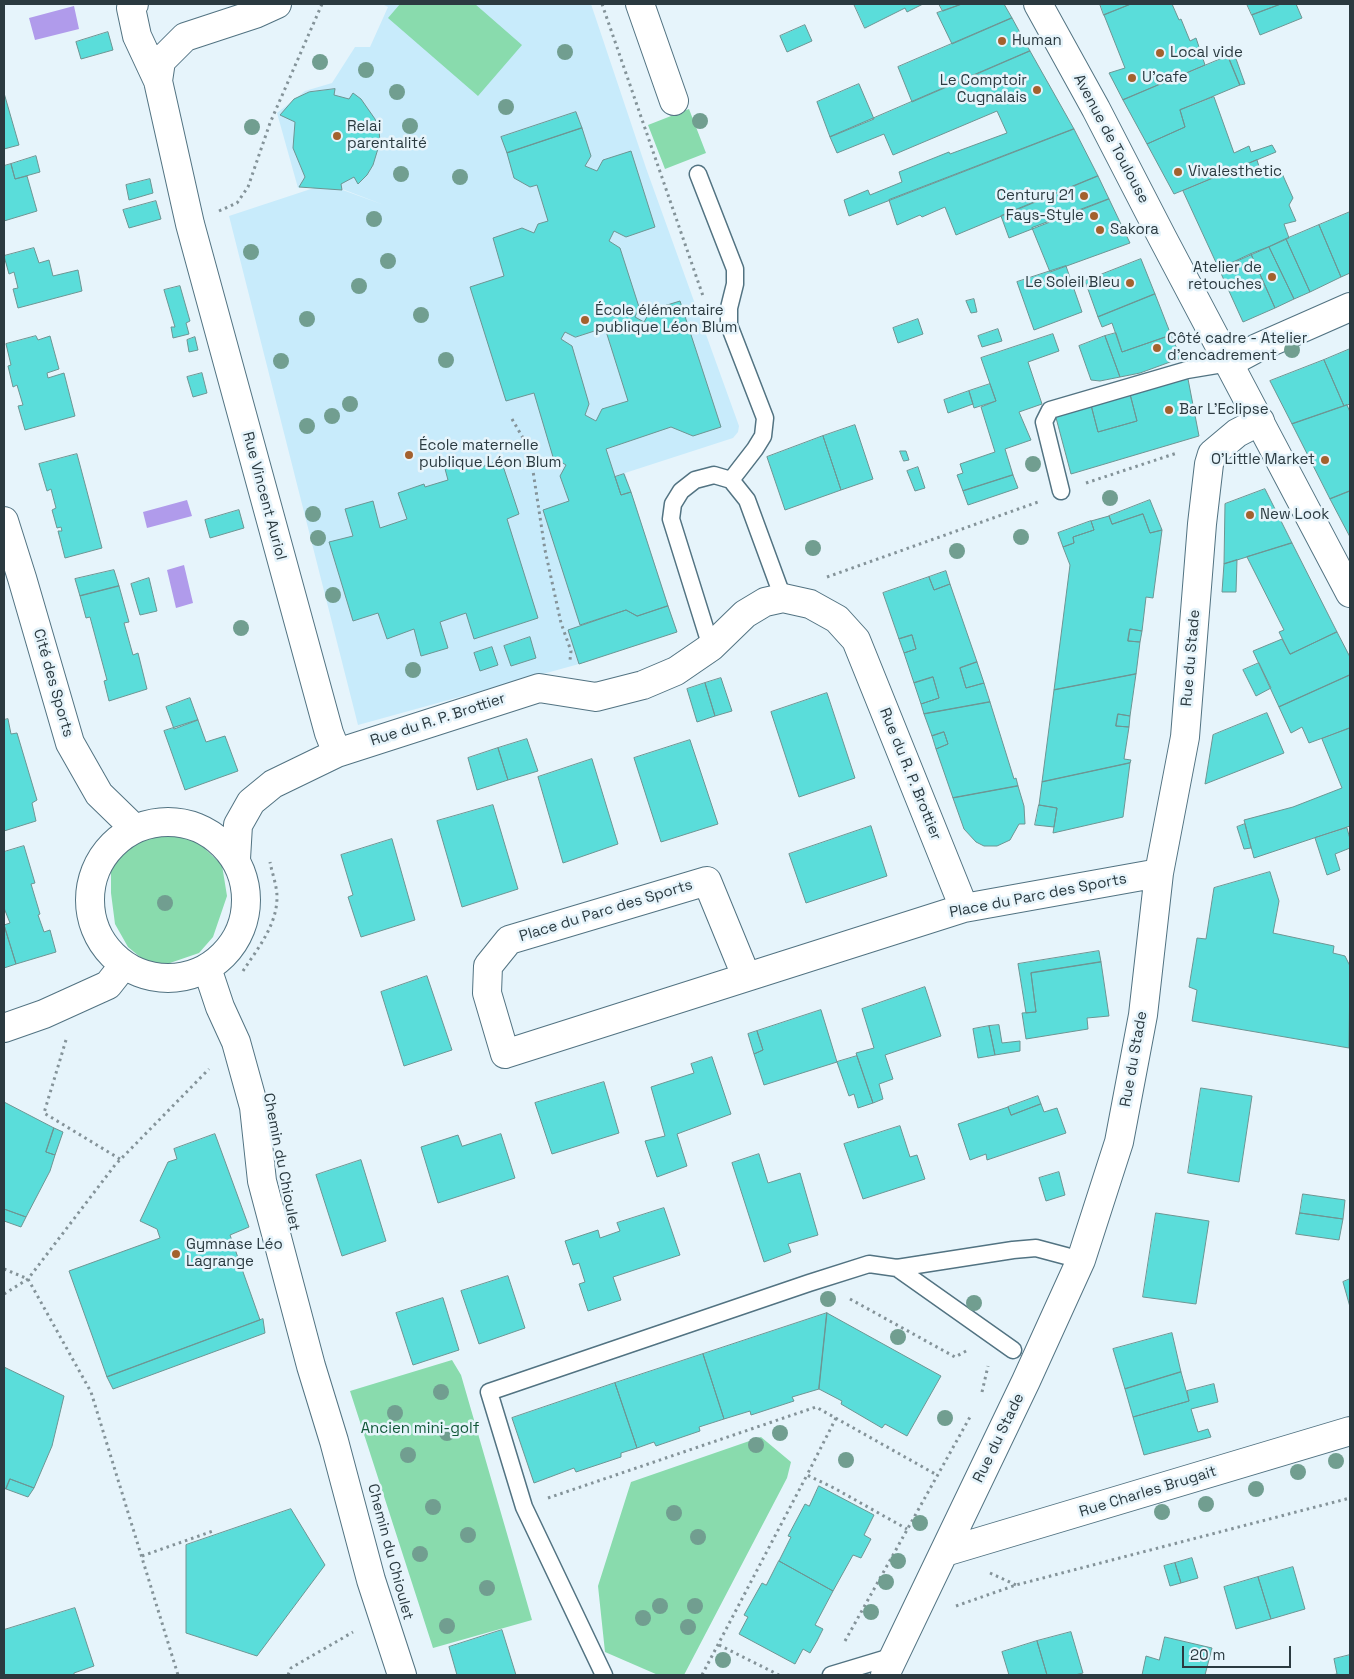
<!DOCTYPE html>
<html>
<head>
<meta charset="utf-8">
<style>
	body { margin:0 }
	#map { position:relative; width:1354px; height:1679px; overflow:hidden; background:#e6f4fb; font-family:"Space Grotesk",sans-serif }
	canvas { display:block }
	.frame { position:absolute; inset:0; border:5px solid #2b3a40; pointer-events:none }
	.scale { position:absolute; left:1182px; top:1646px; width:109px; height:22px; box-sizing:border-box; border:2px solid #2b3a40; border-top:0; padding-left:6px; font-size:15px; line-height:18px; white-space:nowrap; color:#2b3a40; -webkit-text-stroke:4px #e6f4fb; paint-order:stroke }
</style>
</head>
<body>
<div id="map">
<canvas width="1354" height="1679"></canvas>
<div class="frame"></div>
<div class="scale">20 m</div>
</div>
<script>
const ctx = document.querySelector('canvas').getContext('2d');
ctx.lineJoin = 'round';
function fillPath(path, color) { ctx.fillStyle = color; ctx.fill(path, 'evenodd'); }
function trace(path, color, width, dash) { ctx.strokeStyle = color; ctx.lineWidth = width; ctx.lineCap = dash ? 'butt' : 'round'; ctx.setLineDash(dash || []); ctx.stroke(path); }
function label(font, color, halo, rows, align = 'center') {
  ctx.font = font + ' "Space Grotesk",sans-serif'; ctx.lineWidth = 5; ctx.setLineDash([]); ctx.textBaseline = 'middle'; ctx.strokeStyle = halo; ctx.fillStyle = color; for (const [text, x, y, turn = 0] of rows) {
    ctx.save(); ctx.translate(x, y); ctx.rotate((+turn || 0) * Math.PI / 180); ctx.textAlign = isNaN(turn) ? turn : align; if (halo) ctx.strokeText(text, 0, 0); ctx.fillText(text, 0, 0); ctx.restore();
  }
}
fillPath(new Path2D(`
	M382,4H591L646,168L739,426L738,432L733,438L625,473L677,632L579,664L358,725L229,216L326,184L384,205L324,182L298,188L277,113L305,91L332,83L355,47H370L388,7Z`), '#c8ebfb');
fillPath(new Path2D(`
	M400,4H475L522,45L478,96L388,18Z
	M689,109L706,153L665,169L648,125Z
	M174,833L199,843L222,865L227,896L213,937L199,953L167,964L146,962L128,947L115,924L111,893V869L125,850L151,835Z
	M452,1360L461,1375L532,1620L433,1648L350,1391Z
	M761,1437L791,1462L787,1478L684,1675H658L605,1652L598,1586L631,1482Z`), '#89dbad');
fillPath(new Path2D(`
	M74,6L79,29L35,40L29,18Z
	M187,500L192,516L147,528L143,512Z
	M184,565L193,603L176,608L167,570Z`), '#b09beb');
const building = new Path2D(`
	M854,4H923L907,12L905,8L865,28Z
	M939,4H962L943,11Z
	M962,4H1004L1012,18L952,44L937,13Z
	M1100,4H1131L1104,15Z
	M1131,4H1172L1179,20L1181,19L1190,41L1196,38L1205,65L1123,100L1109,73L1125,68L1104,15Z
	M1247,4H1281L1252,15Z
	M1281,4H1296L1302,18L1260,35L1252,15Z
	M1012,18L1030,51L912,102L898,67Z
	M805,25L812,41L787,52L780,36Z
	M108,32L113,50L81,59L76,42Z
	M1030,51L1074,129L849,216L844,200L868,190L870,195L902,182L899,172L949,152L950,154L1007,133L997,111L893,155L884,134L837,153L830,137Z
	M1228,56H1235L1245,84L1240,85Z
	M1228,56L1240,85L1180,110L1185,127L1147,144L1123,100Z
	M859,84L874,119L830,137L817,102Z
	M335,89L334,95L349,99L353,93L361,99L375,119L379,130L380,142L373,165L367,175L358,184L354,177L341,184L342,190L299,187L305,177L293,148L295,122L280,115L294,99L309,92Z
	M4,93L19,145L4,149Z
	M1214,97L1234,153L1249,146L1251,152L1272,145L1276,152L1174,194L1147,144L1185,127L1180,110Z
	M576,112L582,128L507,153L501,137Z
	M582,128L591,156L585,166L597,171L603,160L631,151L655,227L626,237L614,231L609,241L620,248L639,307L635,317L644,322L651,310L680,301L721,427L693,436L671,427L606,449L621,495L631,492L668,606L637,616L626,610L580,625L543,510L569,501L560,476L566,465L553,457L534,393L506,401L470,287L504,276L493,238L522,228L534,233L538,224L548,221L537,185L530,187L514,178L507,153ZM605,328L628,401L602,409L596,421L585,415L589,404L572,346L561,339L565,332L575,337Z
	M1074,129L1098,176L956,235L945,207L922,217L920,215L897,225L889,200Z
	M36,156L40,172L15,179L11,164Z
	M1257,160L1262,176L1280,169L1293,198L1289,205L1296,221L1284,224L1289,238L1219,269L1183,191Z
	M11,164L15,179L27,176L37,211L4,221V166Z
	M1098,176L1109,199L1009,238L1001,216Z
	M150,179L153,193L129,200L126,185Z
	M1109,199L1130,243L1050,272L1032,228Z
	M156,201L161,219L129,228L123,210Z
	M1350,212V273L1341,277L1319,225Z
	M1319,225L1341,277L1310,292L1286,239Z
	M1286,239L1310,292L1294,299L1269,247Z
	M1269,247L1294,299L1275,308L1251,254Z
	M34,248L39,263L49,260L53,276L78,270L82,291L18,308L13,289L18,288L14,272L9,274L4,256Z
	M1251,254L1275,308L1243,322L1219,269Z
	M1141,259L1155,294L1098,317L1085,281Z
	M1066,266L1082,312L1034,330L1017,282Z
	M180,286L190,321L186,323L189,334L173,338L171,327H175L164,290Z
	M1155,294L1171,335L1122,352L1112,323L1102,327L1098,317Z
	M974,299L977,312L971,313L966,301Z
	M918,319L923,334L898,343L893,328Z
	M998,329L1002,341L982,347L978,336Z
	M1116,333L1122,352L1171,335L1181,358L1140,373L1120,377L1105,336Z
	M1053,334L1059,351L1028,362L1042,404L1019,412L1031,440L1005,449L1013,475L963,491L957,475L963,473L960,464L995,452L981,407L996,401L981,358Z
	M36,336L38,340L50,336L59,369L47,373L48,378L64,373L75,416L25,430L18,406L23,405L17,385L13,387L8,366L11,365L6,344Z
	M1105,336L1120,377L1100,381L1091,380L1079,346Z
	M195,337L198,350L189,352L187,340Z
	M1350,349V404L1344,406L1324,360Z
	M1324,360L1344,406L1292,424L1270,381Z
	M202,373L207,393L193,397L187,377Z
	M1188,379L1199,436L1071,474L1055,414L1091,405L1098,432L1137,421L1130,394Z
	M990,384L996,401L974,408L969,391Z
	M969,391L973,404L948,413L944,400Z
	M1130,394L1137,421L1098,432L1091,405Z
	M1347,405L1350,412V491L1330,499L1292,424Z
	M855,425L873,479L841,490L823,436Z
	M823,436L841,490L785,510L767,457Z
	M900,451H906L909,460L904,461Z
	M77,454L102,548L65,558L58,531H62L61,527L57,528L52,510L56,508L51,489L47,491L39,464Z
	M472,458L476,469L501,460L519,514L507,519L538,618L474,639L466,613L440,622L448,648L421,656L414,629L387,639L378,613L353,621L329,542L353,536L345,509L373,501L380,528L407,519L398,493L424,484L425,487L448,480L444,465Z
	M918,467L925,488L915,491L907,471Z
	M624,474L631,492L621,495L615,477Z
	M1013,475L1018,488L968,505L963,491Z
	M1265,489L1292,543L1224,564L1225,504Z
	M1350,491V537L1330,499Z
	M1150,500L1162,530L1150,533L1143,514L1112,524L1109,516Z
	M239,510L244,528L210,538L205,520Z
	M1143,514L1150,533L1162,530L1153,598L1146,597L1142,631L1130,629L1128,641L1140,642L1136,674L1054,690L1070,565L1063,547L1074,543L1073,537L1094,530L1091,521L1109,516L1112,524Z
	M1091,521L1094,530L1073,537L1074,543L1063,547L1058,533Z
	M1292,543L1337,632L1290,654L1279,632L1284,630L1247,557Z
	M1237,560L1236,592H1222L1224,564Z
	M114,570L119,586L80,596L75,579Z
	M946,571L950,584L934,590L929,577Z
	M929,577L934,590L950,584L977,662L960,668L966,688L984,683L990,702L924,714L921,704L939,698L933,677L914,683L904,653L916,649L912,635L899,639L883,593Z
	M149,578L157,611L140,615L131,584Z
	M119,586L129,622L124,623L133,655L138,653L147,689L109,701L104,681L107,680L90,617L86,618L80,596Z
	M668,606L677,632L579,664L568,630L626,610L637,616Z
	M1130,629L1142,631L1140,642L1128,641Z
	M1337,632L1350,657V675L1279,707L1253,651L1282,639L1290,654Z
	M912,635L916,649L904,653L899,639Z
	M530,637L536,658L511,666L504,646Z
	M492,647L498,665L480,671L474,653Z
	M977,662L984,683L966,688L960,668Z
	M1259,663L1271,688L1256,696L1243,670Z
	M1136,674L1130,716L1118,714L1116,726L1129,727L1124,759L1131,760L1130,763L1042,782L1054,690Z
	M1350,675V728L1309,743L1302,727L1291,733L1279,707Z
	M933,677L939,698L921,704L914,683Z
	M721,678L732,711L715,716L705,683Z
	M705,683L715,716L697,722L687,689Z
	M827,693L855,778L799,797L771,712Z
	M190,698L198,720L174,729L166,707Z
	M990,702L1014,779L1016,778L1018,786L953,798L936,749L948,744L944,732L932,736L924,714Z
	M1267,713L1284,753L1205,784L1213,735Z
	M1118,714L1130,716L1129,727L1116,726Z
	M8,719L11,734L17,733L37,800L32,803L36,821L4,831V720Z
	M198,720L206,742L225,736L238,771L185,790L164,731Z
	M1350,728V826L1254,858L1244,820L1293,807L1342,788L1322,739Z
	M944,732L948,744L936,749L932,736Z
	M527,739L538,771L508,780L498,748Z
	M690,740L718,824L661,842L634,758Z
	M498,748L508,780L477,790L468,758Z
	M592,759L618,844L563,863L538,777Z
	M1130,763L1123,817L1053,833L1057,808L1039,805L1042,782Z
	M1018,786L1024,806L1025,824H1019L1010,840L997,846H984L976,842L964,829L953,798Z
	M493,805L518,889L462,907L437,821Z
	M1039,805L1057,808L1054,827L1035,825Z
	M1245,824L1251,848L1244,849L1237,827Z
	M871,826L887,876L806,903L789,854Z
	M1347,828L1350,839V848L1335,854L1340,870L1327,875L1315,838Z
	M392,839L415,920L361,937L348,897L353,895L341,855Z
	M24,846L35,883L31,884L40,914L38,915L44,932L50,930L56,952L16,964L4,925L10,923L4,908V852Z
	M1270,872L1279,901L1273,933L1334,946L1333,953L1345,956L1350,966L1349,1048L1192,1021L1197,990L1189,987L1197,938L1206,939L1214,888Z
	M4,925L16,964L4,968Z
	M1099,951L1101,962L1031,973L1036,1012L1026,1013L1018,964Z
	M1101,962L1109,1016L1087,1018L1088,1029L1026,1039L1022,1013L1036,1012L1031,973Z
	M427,976L452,1050L404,1066L381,992Z
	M925,987L941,1036L885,1055L893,1079L879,1084L883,1099L873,1103L856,1053L874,1048L862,1009Z
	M821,1010L837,1062L764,1085L754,1054L763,1050L757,1031Z
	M999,1025L1002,1043L1020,1041V1051L995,1055L989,1026Z
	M989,1026L995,1055L978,1058L973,1029Z
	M757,1031L763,1050L754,1054L748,1034Z
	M857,1056L873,1103L858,1108L854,1094L849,1096L837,1062Z
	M712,1057L731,1114L677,1134L687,1166L657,1177L645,1141L665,1136L651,1087L694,1073L691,1064Z
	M604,1082L619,1133L552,1154L535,1103Z
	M1201,1088L1252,1096L1239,1182L1188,1173Z
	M1038,1096L1041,1104L1011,1115L1008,1107Z
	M4,1102L54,1128L46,1152L55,1155L50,1171L26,1217L4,1209Z
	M1041,1104L1044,1112L1057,1108L1066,1133L987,1160L986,1154L970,1160L958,1124L1008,1107L1011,1115Z
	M900,1126L910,1157L917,1155L925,1179L863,1199L844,1144Z
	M54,1128L63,1132L55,1155L46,1152Z
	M215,1134L249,1227L230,1235L260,1320L107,1377L69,1271L160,1238L157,1229L140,1221L168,1162L177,1159L174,1149Z
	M501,1134L515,1178L438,1203L421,1147L458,1135L462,1146Z
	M759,1154L768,1183L800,1173L818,1235L788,1244L791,1252L764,1262L732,1163Z
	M361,1160L386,1241L342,1256L316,1175Z
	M1059,1172L1065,1195L1046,1201L1039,1178Z
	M1303,1194L1345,1200L1343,1219L1300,1213Z
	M664,1208L680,1255L613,1277L621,1300L588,1311L579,1284L585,1282L579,1263L573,1265L565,1241L598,1230L600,1238L620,1231L617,1223Z
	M4,1209L26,1217L21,1227L4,1221Z
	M1156,1213L1209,1221L1196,1304L1143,1297Z
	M1300,1213L1343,1219L1339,1240L1296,1234Z
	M508,1276L525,1328L479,1344L461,1291Z
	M1350,1279V1307L1343,1282Z
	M443,1298L459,1350L413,1365L396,1313Z
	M827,1313L819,1389L792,1397L794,1401L751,1415L750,1411L724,1419L703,1354Z
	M827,1313L941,1376L907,1436L885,1424L882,1428L841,1404L842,1401L819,1389Z
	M263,1319L265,1333L113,1389L107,1377Z
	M1172,1333L1181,1372L1125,1389L1113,1349Z
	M703,1354L724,1419L699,1427L700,1431L656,1446L654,1442L637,1448L615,1383Z
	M4,1367L64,1396L52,1446L34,1488L10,1479L6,1489L4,1488Z
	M1181,1372L1189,1401L1133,1417L1125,1389Z
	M615,1383L637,1448L621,1453V1457L576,1472L574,1468L534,1483L512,1418Z
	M1214,1384L1218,1402L1191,1409L1198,1432L1208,1429L1211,1437L1144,1455L1133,1417L1189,1401L1187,1391Z
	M10,1479L34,1488L28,1497L6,1489Z
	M819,1486L874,1515L864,1535L871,1539L861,1558L853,1555L833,1591L779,1561L791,1537L788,1536L805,1504L809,1506Z
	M291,1509L325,1565L257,1656L186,1633V1545Z
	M1192,1558L1198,1578L1181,1583L1175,1563Z
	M779,1561L833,1591L815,1625L823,1629L817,1641L810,1653L803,1649L795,1664L739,1634L748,1617L744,1615L762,1583L766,1585Z
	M1175,1563L1181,1583L1170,1586L1164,1566Z
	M1293,1567L1305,1609L1271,1619L1258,1577Z
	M1258,1577L1271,1619L1236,1629L1224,1587Z
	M75,1608L94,1666L74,1673V1675H4V1630Z
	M502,1630L516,1675H457L449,1647Z
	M1071,1632L1083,1673L1075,1675H1047L1037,1641Z
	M1165,1637L1212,1648L1205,1675H1142L1146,1656L1159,1660Z
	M1037,1641L1047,1675H1009L1002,1652Z
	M1350,1655V1675H1331L1337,1674L1334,1659Z`);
fillPath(building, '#5addda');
trace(building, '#6d9593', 1);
const lane = new Path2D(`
	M698,174L735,269V284L729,308V325L765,418L763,436L755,449L731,480
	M1061,491L1044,422L1050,410L1187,370L1229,363
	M711,647L671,519L673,504L681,491L695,480L714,475L731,480L747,500L783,598
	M897,1268L1013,1350
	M604,1675L524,1507L489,1392L809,1283L869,1264L897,1268L1013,1250L1036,1248L1081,1260
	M831,1675L894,1656`);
const street = new Path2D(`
	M134,4L131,8L137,36L158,81L190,224L329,733L337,753
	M640,4L674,101
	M158,81L161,61L185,37L255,14L277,4
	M1229,363L1257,348L1350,307
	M4,521L22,578L70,743L99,794L134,828
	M90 900a78 78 0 1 1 156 0a78 78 0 1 1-156 0Z
	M236,859L238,825L251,802L273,784L337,753L539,688L596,697L643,685L676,671L711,647L745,614L765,602L783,598L810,604L837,619L856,640L964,908
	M207,968L220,1007L236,1042L254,1107L262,1181L311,1366L334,1441L371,1580L402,1675
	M746,976L707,881L509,940L488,966L487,993L505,1054L964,908L1159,873
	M4,1028L44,1014L108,985L123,966
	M945,1552L1350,1431
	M885,1675L1026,1381L1081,1260L1119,1142L1143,1015L1159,873L1185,737L1202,524L1209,464L1212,454L1237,433L1260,421`);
const secondary = new Path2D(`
	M1038,4L1096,109L1162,237L1350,593`);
trace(lane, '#527382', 19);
trace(street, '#527382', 30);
trace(secondary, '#527382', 30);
trace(new Path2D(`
	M602,4L703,296
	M219,211L237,203L248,187L270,123L322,4
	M512,419L523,438L533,471L545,550L561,623L571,651L570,660
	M1086,483L1177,453
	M827,577L1038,502
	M243,971C258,948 277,925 277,897C277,886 272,873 270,862
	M66,1040L44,1113L120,1159
	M4,1269L28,1279L91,1392L178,1675
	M4,1294L28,1279L115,1165L209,1069
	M850,1299L955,1357L968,1350
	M982,1392L988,1366
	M836,1418L807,1475L834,1488L907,1529
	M548,1498L816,1407L937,1475
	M142,1556L213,1531
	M990,1573L1016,1585
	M956,1606L1016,1585L1350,1498
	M845,1641L970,1417
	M719,1645L779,1675
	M288,1675L291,1668L353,1632
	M702,1675L807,1475`), '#849399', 3, [2.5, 4]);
trace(lane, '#fff', 16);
trace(street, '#fff', 28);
trace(secondary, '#fff', 28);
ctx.fillStyle = '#719e90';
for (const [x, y] of [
	[565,52],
	[320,62],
	[366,70],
	[397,92],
	[506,107],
	[700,121],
	[410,126],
	[252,127],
	[401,174],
	[460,177],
	[374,219],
	[251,252],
	[388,261],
	[359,286],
	[421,315],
	[307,319],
	[1292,350],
	[446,360],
	[281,361],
	[350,404],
	[332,416],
	[307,426],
	[1033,464],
	[1110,498],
	[313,514],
	[1021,537],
	[318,538],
	[813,548],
	[957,551],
	[333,595],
	[241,628],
	[413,670],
	[165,903],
	[828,1299],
	[974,1303],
	[898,1337],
	[441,1392],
	[395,1413],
	[945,1418],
	[447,1433],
	[780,1433],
	[756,1445],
	[408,1455],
	[846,1460],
	[1336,1461],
	[1298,1472],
	[1256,1489],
	[1206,1504],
	[433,1507],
	[1162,1512],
	[674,1513],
	[920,1523],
	[468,1535],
	[698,1537],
	[420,1554],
	[898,1561],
	[886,1582],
	[487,1588],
	[660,1606],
	[695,1606],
	[871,1612],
	[643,1618],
	[447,1626],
	[688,1627],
	[723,1660]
]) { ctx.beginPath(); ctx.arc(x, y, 8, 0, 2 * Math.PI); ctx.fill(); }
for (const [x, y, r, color] of [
	[1002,41,5,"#a3612e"],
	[1160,53,5,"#a3612e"],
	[1132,78,5,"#a3612e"],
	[1037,90,5,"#a3612e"],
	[337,136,5,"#a3612e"],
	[1178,172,5,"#a3612e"],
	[1084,196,5,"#a3612e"],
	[1094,216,5,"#a3612e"],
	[1100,230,5,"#a3612e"],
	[1272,277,5,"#a3612e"],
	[1130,283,5,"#a3612e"],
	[585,320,5,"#a3612e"],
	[1157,348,5,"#a3612e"],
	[1169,410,5,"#a3612e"],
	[409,455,5,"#a3612e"],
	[1325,460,5,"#a3612e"],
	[1250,515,5,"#a3612e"],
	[176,1254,5,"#a3612e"]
]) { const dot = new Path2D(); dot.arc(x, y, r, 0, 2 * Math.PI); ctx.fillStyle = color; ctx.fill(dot); trace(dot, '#e6f4fb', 2); }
label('15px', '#2b3a40', '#e6f4fb', [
	["Human",1012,41],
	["Local vide",1170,53],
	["U'cafe",1142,78],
	["Le Comptoir",1027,81,"right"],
	["Cugnalais",1027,98,"right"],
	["Relai",347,127],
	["parentalité",347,144],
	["Viva!esthetic",1188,172],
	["Century 21",1074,196,"right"],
	["Fays-Style",1084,216,"right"],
	["Sakora",1110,230],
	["Atelier de",1262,268,"right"],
	["retouches",1262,285,"right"],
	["Le Soleil Bleu",1120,283,"right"],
	["École élémentaire",595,311],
	["publique Léon Blum",595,328],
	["Côté cadre - Atelier",1167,339],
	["d'encadrement",1167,356],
	["Bar L'Eclipse",1179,410],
	["École maternelle",419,446],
	["publique Léon Blum",419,463],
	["O'Little Market",1315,460,"right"],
	["New Look",1260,515],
	["Gymnase Léo",186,1245],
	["Lagrange",186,1262]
], 'left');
label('15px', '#2b3a40', '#e6f4fb', [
	["Avenue de Toulouse",1111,139,62],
	["Rue Vincent Auriol",264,496,75],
	["Rue du Stade",1191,658,-85],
	["Cité des Sports",53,683,74],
	["Rue du R. P. Brottier",438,720,-18],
	["Rue du R. P. Brottier",910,774,68],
	["Place du Parc des Sports",1038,896,-11],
	["Place du Parc des Sports",606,911,-17],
	["Rue du Stade",1134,1059,-80],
	["Chemin du Chioulet",281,1162,79],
	["Rue du Stade",999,1438,-64],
	["Rue Charles Brugait",1148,1492,-17],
	["Chemin du Chioulet",390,1552,75]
]);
label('15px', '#115838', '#e6f4fb', [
	["Ancien mini-golf",420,1429]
]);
</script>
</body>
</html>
